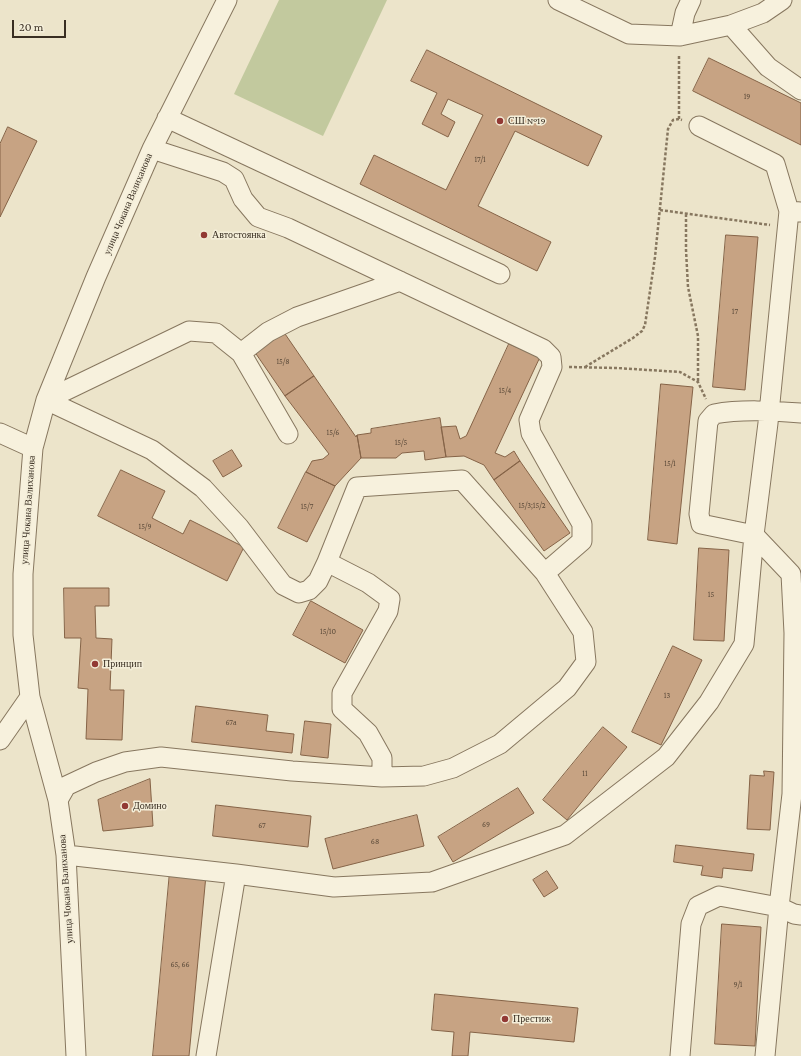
<!DOCTYPE html>
<html>
<head>
<meta charset="utf-8">
<style>
	body { margin:0 }
	#map { position:relative; width:801px; height:1056px; overflow:hidden; background:#ece4ca; font-family:"Crimson Pro",serif }
	canvas { display:block }
	.scale { position:absolute; left:12px; top:20px; width:54px; height:18px; box-sizing:border-box; border:2px solid #392e22; border-top:0; padding-left:5px; font-size:12px; line-height:14px; white-space:nowrap; color:#392e22; -webkit-text-stroke:3px #f4eed9; paint-order:stroke }
</style>
</head>
<body>
<div id="map">
<canvas width="801" height="1056"></canvas>
<div class="scale">20 m</div>
</div>
<script>
const ctx = document.querySelector('canvas').getContext('2d');
ctx.lineJoin = 'round';
function fillPath(path, color) { ctx.fillStyle = color; ctx.fill(path, 'evenodd'); }
function trace(path, color, width, dash) { ctx.strokeStyle = color; ctx.lineWidth = width; ctx.lineCap = dash ? 'butt' : 'round'; ctx.setLineDash(dash || []); ctx.stroke(path); }
function label(font, color, halo, rows, align = 'center') {
  ctx.font = font + ' "Crimson Pro",serif'; ctx.lineWidth = 3; ctx.setLineDash([]); ctx.textBaseline = 'middle'; ctx.strokeStyle = halo; ctx.fillStyle = color; for (const [text, x, y, turn = 0] of rows) {
    ctx.save(); ctx.translate(x, y); ctx.rotate((+turn || 0) * Math.PI / 180); ctx.textAlign = isNaN(turn) ? turn : align; if (halo) ctx.strokeText(text, 0, 0); ctx.fillText(text, 0, 0); ctx.restore();
  }
}
fillPath(new Path2D(`
	M279,0H387L323,136L234,94Z`), '#c2c99e');
const building = new Path2D(`
	M427,50L602,136L588,166L515,131L478,206L551,242L537,271L360,184L374,155L446,190L483,115L448,99L441,114L455,122L448,137L422,124L437,93L411,81Z
	M709,58L801,103V145L693,91Z
	M8,127L37,141L0,217V144Z
	M726,235L758,237L745,390L713,387Z
	M281,328L314,376L285,396L252,348Z
	M509,344L540,357L495,453L505,457L514,451L520,461L494,480L484,465L464,456L446,457L441,427L456,426L460,439L466,436Z
	M314,376L356,437L357,435L361,458L335,486L306,472L312,461L323,459L329,454L285,396Z
	M661,384L693,387L677,544L648,540Z
	M440,418L446,457L425,460L424,451L402,453L396,458H361L357,435L371,433V429Z
	M232,450L242,466L223,477L213,461Z
	M520,461L570,533L544,551L494,480Z
	M121,470L165,491L152,518L183,534L190,520L244,547L227,581L98,516Z
	M306,472L335,486L307,542L278,528Z
	M699,548L729,550L724,641L694,640Z
	M64,588H109V606H95L96,638L112,639L110,690H124L122,740L86,739L88,689L78,688L81,638H65Z
	M311,601L363,630L345,663L293,635Z
	M673,646L702,660L661,745L632,732Z
	M196,706L268,715L266,731L294,734L292,753L192,742Z
	M305,721L331,724L328,758L301,755Z
	M603,727L627,747L567,820L543,800Z
	M764,771L774,772L770,830L747,829L750,775L764,776Z
	M150,779L153,826L103,831L98,800Z
	M518,788L534,813L453,862L438,837Z
	M216,805L311,816L308,847L213,836Z
	M417,815L424,846L333,869L325,839Z
	M676,845L754,854L752,871L723,868L722,878L701,875L703,866L674,862Z
	M170,871L206,875L189,1056H153Z
	M547,871L558,888L544,897L533,880Z
	M722,924L761,927L755,1046L715,1044Z
	M435,994L578,1008L574,1042L470,1032L468,1056H452L454,1032L432,1030Z`);
fillPath(building, '#c7a383');
trace(building, '#856347', 1);
const minor = new Path2D(`
	M558,0L629,34L680,36L731,25L763,13L782,0
	M731,25L768,67L801,90
	M680,36L685,13L691,0
	M167,118L500,274
	M699,126L775,164L789,211
	M241,353L268,332L297,317L400,281
	M46,400L152,450L203,488L239,527L283,585L299,593L309,590L318,581L327,562
	M46,400L189,331L216,333L241,353L288,434
	M0,433L33,448
	M0,740L30,697
	M382,777V758L368,733L342,709V693L388,611L390,599L368,583L327,562L357,487L462,480L545,573
	M58,800L66,786L96,772L125,762L161,757L292,771L382,777L424,776L453,768L500,744L567,688L586,662L583,632L545,573L582,541V524L531,433L529,420L552,367L551,357L543,349L288,228L258,217L243,199L234,179L223,172L152,149
	M66,855L236,874L206,1056
	M236,874L334,887L432,882L565,835L666,757L709,702L744,644L754,535L701,524L699,514L708,421L714,414C742,409 772,411 801,413
	M76,1056L66,855L58,800L30,697L23,635V574L33,448L46,400L96,277L152,149L227,0
	M680,1056L691,924L698,906L719,896L779,907L794,914L801,915
	M765,1056L779,907L792,794L794,633L791,574L754,535L768,423L789,211L801,212`);
trace(minor, '#87775f', 21);
trace(new Path2D(`
	M679,119V54
	M660,210L770,225
	M686,214V250L688,287L698,336V381
	M569,367L617,368L680,372L698,382L706,399
	M585,367L633,338L642,331L645,325L655,257L668,129L673,120L679,119L682,120`), '#87775f', 2.5, [3, 2]);
trace(minor, '#f7f1dd', 19);
for (const [x, y, r, color] of [
	[500,121,4,"#923934"],
	[204,235,4,"#923934"],
	[95,664,4,"#923934"],
	[125,806,4,"#923934"],
	[505,1019,4,"#923934"]
]) { const dot = new Path2D(); dot.arc(x, y, r, 0, 2 * Math.PI); ctx.fillStyle = color; ctx.fill(dot); trace(dot, '#f4eed9', 1.5); }
label('8px', '#5c4b3a', null, [
	["19",747,97],
	["17/1",480,160],
	["17",735,312],
	["15/8",283,362],
	["15/4",505,391],
	["15/6",333,433],
	["15/5",401,443],
	["15/1",670,464],
	["15/3;15/2",532,506],
	["15/7",307,507],
	["15/9",145,527],
	["15",711,595],
	["15/10",328,632],
	["13",667,696],
	["67а",231,723],
	["11",585,774],
	["69",486,825],
	["67",262,826],
	["68",375,842],
	["65, 66",180,965],
	["9/1",738,985]
]);
label('10px', '#392e22', '#f4eed9', [
	["СШ №19",508,121],
	["Автостоянка",212,235],
	["Принцип",103,664],
	["Домино",133,806],
	["Престиж",513,1019]
], 'left');
label('10px', '#392e22', '#f4eed9', [
	["улица Чокана Валиханова",128,204,-67],
	["улица Чокана Валиханова",28,510,-86],
	["улица Чокана Валиханова",66,889,-94]
]);
</script>
</body>
</html>
